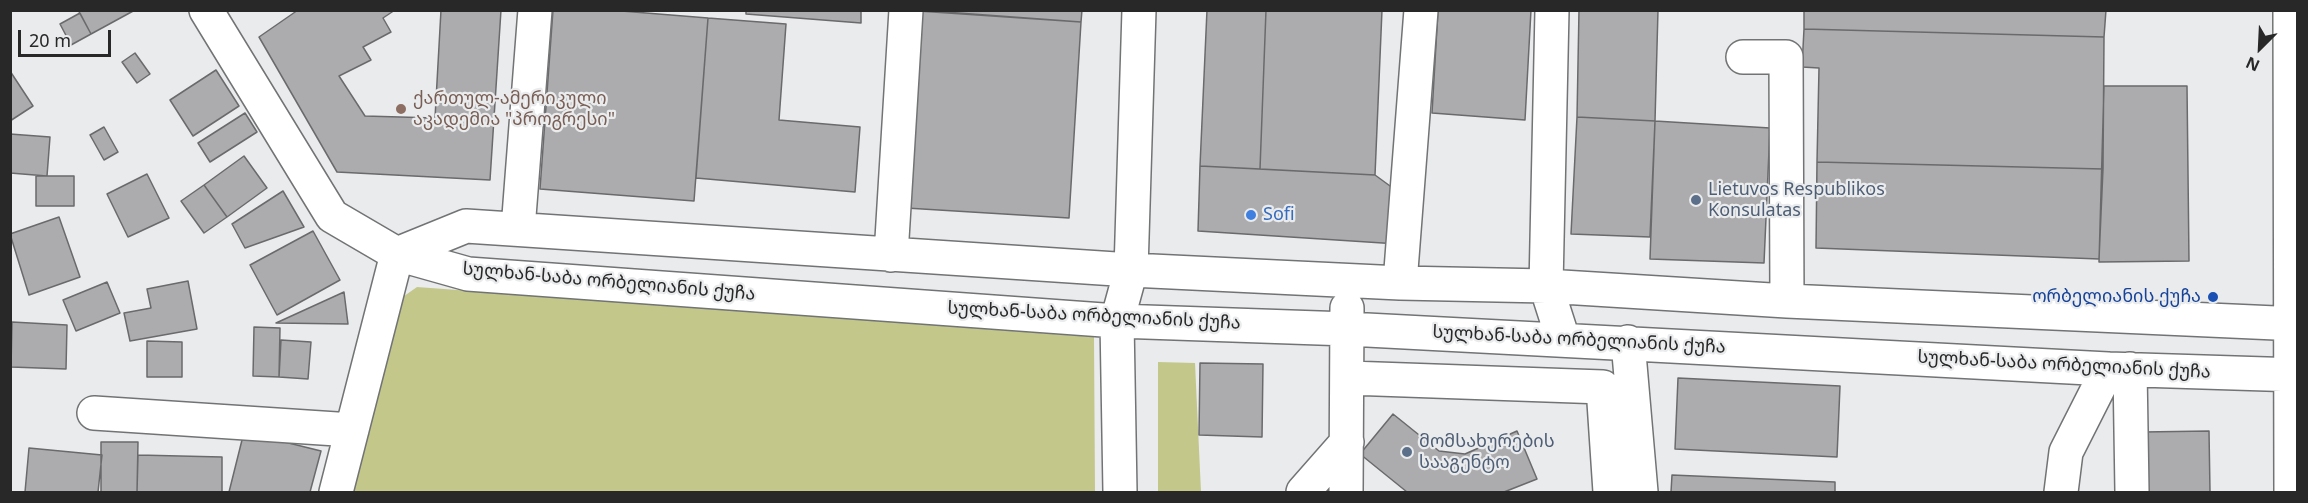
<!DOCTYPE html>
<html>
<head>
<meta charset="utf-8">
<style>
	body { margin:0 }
	#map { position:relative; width:2308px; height:503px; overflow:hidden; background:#eaebed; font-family:"Noto Sans",sans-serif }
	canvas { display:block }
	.frame { position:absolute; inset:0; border:12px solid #282828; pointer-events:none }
	.north { position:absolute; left:2230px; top:18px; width:60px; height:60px; -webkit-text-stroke:4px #eaebed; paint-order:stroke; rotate:204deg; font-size:16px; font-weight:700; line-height:24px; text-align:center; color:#282828 }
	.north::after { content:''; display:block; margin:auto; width:21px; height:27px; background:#282828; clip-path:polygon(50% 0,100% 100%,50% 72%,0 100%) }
	.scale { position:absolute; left:18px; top:30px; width:93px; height:27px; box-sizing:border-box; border:3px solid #282828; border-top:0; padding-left:8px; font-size:18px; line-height:21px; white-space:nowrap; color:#282828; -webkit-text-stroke:4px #eaebed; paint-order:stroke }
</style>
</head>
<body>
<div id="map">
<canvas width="2308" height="503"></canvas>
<div class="frame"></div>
<div class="north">N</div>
<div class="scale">20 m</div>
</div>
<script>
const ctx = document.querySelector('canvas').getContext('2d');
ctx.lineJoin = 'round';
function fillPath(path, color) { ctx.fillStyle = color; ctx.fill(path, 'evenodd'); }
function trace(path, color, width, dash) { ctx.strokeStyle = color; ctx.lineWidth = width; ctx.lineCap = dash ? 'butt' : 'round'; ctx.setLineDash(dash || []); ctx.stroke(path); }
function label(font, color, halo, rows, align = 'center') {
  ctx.font = font + ' "Noto Sans","Noto Sans Georgian",sans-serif'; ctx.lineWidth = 4.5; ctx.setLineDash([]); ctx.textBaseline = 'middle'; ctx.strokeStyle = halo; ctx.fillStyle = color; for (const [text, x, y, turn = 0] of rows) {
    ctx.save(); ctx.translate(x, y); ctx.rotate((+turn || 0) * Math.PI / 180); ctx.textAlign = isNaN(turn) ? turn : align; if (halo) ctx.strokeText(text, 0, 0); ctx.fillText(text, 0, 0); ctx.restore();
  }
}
fillPath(new Path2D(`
	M417,287L1094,337L1095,492H348L397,301Z
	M1158,362L1195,363L1201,492H1158Z`), '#c3c88a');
const building = new Path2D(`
	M78,10H135L91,34Z
	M298,10H395L383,18L391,32L363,47L371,60L339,76L365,116L435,118L441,10H501L490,180L337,172L259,37Z
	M553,10H609L708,18L694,201L540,189Z
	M746,10H861V23L746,14Z
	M918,10H1082L1081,22Z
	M1207,10H1266L1260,169L1200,166Z
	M1266,10H1382L1375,175L1260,169Z
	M1438,10H1531L1525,120L1432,113Z
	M1579,10H1658L1655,121L1577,117Z
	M1804,10H2106L2104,37L1804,29Z
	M918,11L1081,22L1069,218L906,208Z
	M80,13L91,34L71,45L60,24Z
	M708,18L786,24L779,120L860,127L855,192L696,178Z
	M1804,29L2104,37L2103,169L1817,162L1819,68L1802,67Z
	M135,53L150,74L137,83L122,62Z
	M216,70L239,106L193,136L170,100Z
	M10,71L33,106L10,121Z
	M2104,86H2187L2189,261L2099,262Z
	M245,113L257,132L210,162L198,143Z
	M1577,117L1655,121L1650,237L1571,234Z
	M1655,121L1770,128L1764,263L1650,259Z
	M104,127L118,152L104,160L90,135Z
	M10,134L50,137L47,176L10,173Z
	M244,156L267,188L227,217L204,185Z
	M1817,162L2103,169L2099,259L1816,248Z
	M1200,166L1375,175L1401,194L1398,244L1198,231Z
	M147,174L169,218L128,237L107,194Z
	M36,176H74V206H36Z
	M204,185L227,217L204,233L181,201Z
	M283,191L304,227L245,248L232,224Z
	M59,217L80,277L29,295L10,234Z
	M313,231L340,280L277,315L250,265Z
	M188,281L197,329L130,341L124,313L151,308L147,289Z
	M107,282L120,313L76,331L63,300Z
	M344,292L348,324L276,323Z
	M12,322L67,325L66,369L11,367Z
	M254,327L280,328L279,377L253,376Z
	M281,340L311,342L308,379L279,377Z
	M147,341L182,342V377H147Z
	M1200,363L1263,364L1262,437L1199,435Z
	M1678,378L1840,386L1837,457L1675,449Z
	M1393,414L1439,451L1465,454L1517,431L1537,479L1504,492H1407L1360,454Z
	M2209,431L2210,492H2144L2143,432Z
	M244,432L321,451L310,492H229Z
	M101,442H138L137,492H101Z
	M29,448L102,455L98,492H25Z
	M138,455L222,457V492H137Z
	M1672,475L1835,482V492H1671Z`);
fillPath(building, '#acacae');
trace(building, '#6a6a6c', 1.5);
const minor = new Path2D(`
	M206,10L332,216L397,254L468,274L1117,321L1348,329L2108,369L2298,375
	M1552,10L1546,286L1563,339
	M2290,10L2291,492
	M1743,57H1786L1787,301
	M518,229L535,10
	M397,254L466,226L1131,270L1400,283L1546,286L1787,301L2298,324
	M891,255L906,10
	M1400,283L1421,10
	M1628,342L1641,492
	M2130,369L2132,492
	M1349,378L1603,387L1610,492
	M94,413L352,430
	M336,492L397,254
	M1120,492L1117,321L1131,270L1139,10
	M1303,492L1347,442
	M1346,492L1347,308
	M2061,492L2066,452L2108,369`);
trace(minor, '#727374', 36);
trace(minor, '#fff', 33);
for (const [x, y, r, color] of [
	[401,109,6,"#8d6e63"],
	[1696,200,6,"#5c6f8a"],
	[1251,215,6,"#3f7fe0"],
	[2213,297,6,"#1a4fb4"],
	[1407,452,6,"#5c6f8a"]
]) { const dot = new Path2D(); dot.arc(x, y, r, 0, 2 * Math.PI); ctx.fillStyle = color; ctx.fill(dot); trace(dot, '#eaebed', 2); }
label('18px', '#785e54', '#eaebed', [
	["ქართულ-ამერიკული",413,99],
	["აკადემია \"პროგრესი\"",413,120]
], 'left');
label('18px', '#4e5e75', '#eaebed', [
	["Lietuvos Respublikos",1708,190],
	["Konsulatas",1708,211],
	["მომსახურების",1419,442],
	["სააგენტო",1419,463]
], 'left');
label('18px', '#366cbe', '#eaebed', [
	["Sofi",1263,215]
], 'left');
label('18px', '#282828', '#eaebed', [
	["სულხან-საბა ორბელიანის ქუჩა",609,282,5],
	["სულხან-საბა ორბელიანის ქუჩა",1094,316,3],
	["სულხან-საბა ორბელიანის ქუჩა",1579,340,3],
	["სულხან-საბა ორბელიანის ქუჩა",2064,365,3]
]);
label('18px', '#164399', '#eaebed', [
	["ორბელიანის ქუჩა",2201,297]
], 'right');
</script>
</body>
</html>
